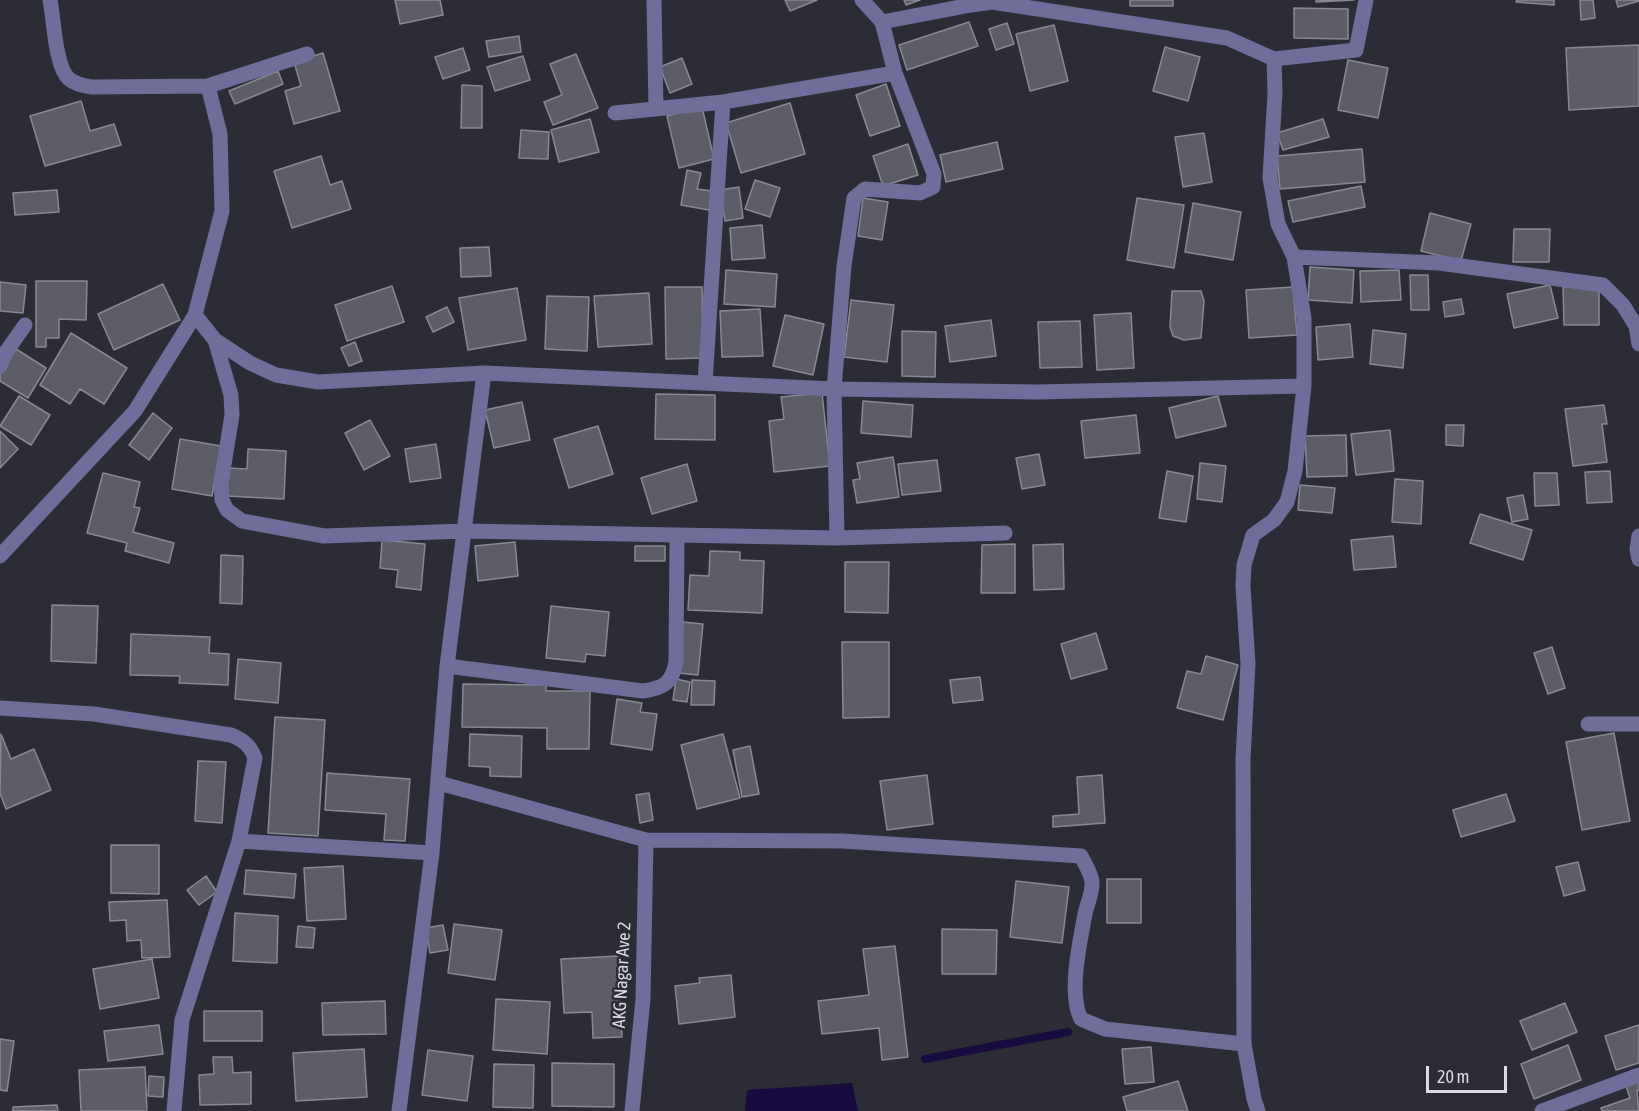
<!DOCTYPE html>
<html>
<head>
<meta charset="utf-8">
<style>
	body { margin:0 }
	#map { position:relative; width:1639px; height:1111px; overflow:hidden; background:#2c2c36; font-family:"Asap Condensed",sans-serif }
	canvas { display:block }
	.scale { position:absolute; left:1426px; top:1066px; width:81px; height:27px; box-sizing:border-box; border:3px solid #dbdbe1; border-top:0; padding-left:8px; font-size:18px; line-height:21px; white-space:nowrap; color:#dbdbe1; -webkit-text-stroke:4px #2c2c36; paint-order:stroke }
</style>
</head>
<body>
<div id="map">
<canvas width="1639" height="1111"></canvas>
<div class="scale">20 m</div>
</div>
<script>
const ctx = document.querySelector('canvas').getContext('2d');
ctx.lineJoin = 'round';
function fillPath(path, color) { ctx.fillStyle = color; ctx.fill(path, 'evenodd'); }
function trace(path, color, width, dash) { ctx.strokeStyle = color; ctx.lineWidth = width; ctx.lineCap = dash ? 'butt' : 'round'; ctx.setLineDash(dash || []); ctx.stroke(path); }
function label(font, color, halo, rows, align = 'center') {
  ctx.font = font + ' "Asap Condensed",sans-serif'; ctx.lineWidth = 5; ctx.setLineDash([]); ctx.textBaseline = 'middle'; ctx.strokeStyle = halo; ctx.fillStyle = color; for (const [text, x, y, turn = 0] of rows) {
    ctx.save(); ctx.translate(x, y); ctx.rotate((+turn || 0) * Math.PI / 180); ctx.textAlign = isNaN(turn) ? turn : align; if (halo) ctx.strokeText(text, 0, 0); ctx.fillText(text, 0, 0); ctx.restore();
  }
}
fillPath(new Path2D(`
	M852,1083L858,1111H745L747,1090Z`), '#180c3f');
trace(new Path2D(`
	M925,1059L1068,1032`), '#180c3f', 8);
const building = new Path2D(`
	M395,0H440L443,15L400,24Z
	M785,0H817L790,11Z
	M904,0H920L906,5Z
	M1130,0H1173V6H1130Z
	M1316,0H1354L1316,2Z
	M1517,0H1554V5L1516,2Z
	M1580,0H1593L1595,18L1581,20Z
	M1616,0H1639V1L1618,7Z
	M1294,8L1348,9V39L1294,38Z
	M969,22L978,46L907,70L899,45Z
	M1007,23L1014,44L996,50L989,29Z
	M1054,25L1068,81L1030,91L1016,34Z
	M519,36L521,52L489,57L486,41Z
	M1639,45V106L1569,110L1566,48Z
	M1165,47L1200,57L1188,101L1153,91Z
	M463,48L470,70L443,79L435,57Z
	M323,53L340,111L294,124L285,91L301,86L294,62Z
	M576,54L598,108L553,125L544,102L562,95L550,64Z
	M523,56L530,80L495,91L487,67Z
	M682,58L692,84L670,93L660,67Z
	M1348,60L1388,68L1378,118L1338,110Z
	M278,71L283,84L235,104L229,91Z
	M886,84L900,126L870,136L856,95Z
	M462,85L482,86V128H461Z
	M81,101L90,131L114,124L121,145L45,166L30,116Z
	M790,103L805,154L741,173L726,123Z
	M702,107L714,159L679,168L667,116Z
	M590,119L599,152L559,162L551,130Z
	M1323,119L1329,137L1283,150L1277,133Z
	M521,130L549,132L548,159L519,158Z
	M1204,133L1212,182L1183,187L1175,137Z
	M997,142L1003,169L946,182L940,155Z
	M908,144L918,175L883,186L873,156Z
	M1362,149L1365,182L1280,189L1277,156Z
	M321,156L330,185L342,181L351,209L292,228L274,171Z
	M687,170L701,173L697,189L712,191L709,210L681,205Z
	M755,180L780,188L770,217L745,209Z
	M1361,186L1365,207L1293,222L1288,201Z
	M739,187L743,218L725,221L720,190Z
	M57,190L59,212L15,215L13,193Z
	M863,198L888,202L882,240L858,236Z
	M1137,198L1184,205L1174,268L1127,260Z
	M1193,203L1241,212L1233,260L1185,252Z
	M1430,213L1471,224L1461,261L1421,251Z
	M762,225L765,258L732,260L730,228Z
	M1514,229H1550L1549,262H1513Z
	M489,247L491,276L461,277L460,248Z
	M1310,267L1354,270L1352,303L1308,300Z
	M726,270L777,274L775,307L724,304Z
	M1399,270L1401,300L1361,302L1360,271Z
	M1410,275H1428L1429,310H1411Z
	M36,281H87L86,320L59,319V338H46V347H36Z
	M0,282L26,285L23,313L0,311Z
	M163,284L180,320L114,350L98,314Z
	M1550,285L1558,318L1514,328L1507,294Z
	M392,286L404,322L347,341L335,305Z
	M665,287H702L703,358L666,359Z
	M1293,287L1297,335L1249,338L1246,290Z
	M1563,287H1599V325H1564Z
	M517,288L526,340L468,350L459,298Z
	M1172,291H1201L1204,301L1201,338L1184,340L1173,336L1170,327Z
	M649,293L652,344L598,347L594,296Z
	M547,296L589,297L587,351L545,349Z
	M1461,299L1464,314L1445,317L1443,302Z
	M851,300L894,305L887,362L844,357Z
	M447,307L454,322L433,332L426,317Z
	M760,309L763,356L722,357L720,311Z
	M1131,313L1134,368L1097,370L1094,315Z
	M785,315L824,324L813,375L773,366Z
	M991,320L996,356L950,362L945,326Z
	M1080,321L1082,367L1040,368L1038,322Z
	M1350,324L1353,357L1318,360L1316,327Z
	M1373,330L1406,334L1403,368L1370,364Z
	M902,331L936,332L935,377L902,376Z
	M71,333L127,368L104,404L80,389L70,404L40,385Z
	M355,342L362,361L349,366L341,348Z
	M16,349L46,368L28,398L0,381V374Z
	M822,393L830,466L774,472L769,421L784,419L781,397Z
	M656,394L715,395V440L655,439Z
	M19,396L50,415L31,445L0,426Z
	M1218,396L1226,426L1176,438L1169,408Z
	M863,401L913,405L911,437L861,433Z
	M522,402L530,440L494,448L485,410Z
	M1604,405L1607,424H1602L1607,462L1573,466L1565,409Z
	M153,413L172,428L149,460L129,445Z
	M1136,415L1140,453L1085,458L1081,421Z
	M370,420L390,456L364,470L345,433Z
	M1446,425H1464L1463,446L1446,445Z
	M598,426L613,474L569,488L554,439Z
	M1390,430L1394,471L1356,475L1351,434Z
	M0,431L18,449L0,468Z
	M1346,435L1347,476L1307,477L1305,436Z
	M180,439L221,446L212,496L172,489Z
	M436,444L441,478L410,482L405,449Z
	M248,449L286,451L284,499L227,496L228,468L247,469Z
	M1039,454L1045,485L1022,489L1016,458Z
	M893,457L899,497L857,503L853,480L860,479L857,463Z
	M937,460L941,491L902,495L898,464Z
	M1200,463L1226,466L1222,502L1197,499Z
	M687,464L697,501L652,514L641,478Z
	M1167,471L1193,476L1186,522L1159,518Z
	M1610,471L1612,502L1587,503L1585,472Z
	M103,473L140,482L134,507L140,508L133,532L174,543L169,563L125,551L127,543L87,533Z
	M1534,473H1557L1559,505L1535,506Z
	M1395,479L1423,481L1421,524L1392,522Z
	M1300,485L1335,488L1332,513L1298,510Z
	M1523,495L1528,519L1512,522L1507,498Z
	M1480,514L1532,530L1523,560L1470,543Z
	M1393,536L1396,567L1354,570L1351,540Z
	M382,540L425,544L421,590L396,587L398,570L380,568Z
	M515,542L518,576L478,581L475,546Z
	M1015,544V593H981L982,545Z
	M1063,544L1064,589L1034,590L1033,545Z
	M635,546H665V561H635Z
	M710,551L740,552V560L764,561L762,613L688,610L690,575L709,576Z
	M221,555L243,556L242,604L220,603Z
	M845,562H889L888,613L845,612Z
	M52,605L98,606L96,663L51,661Z
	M551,606L609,612L605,656L586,654L585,662L546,658Z
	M683,622L703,624L698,675L678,673Z
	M1096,633L1107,669L1071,679L1061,644Z
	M131,634L210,637L209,653L229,654L228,685L179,683L180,676L130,675Z
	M842,642H889V717L843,718Z
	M1552,647L1565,688L1548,694L1534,653Z
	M1206,656L1238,665L1223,720L1177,708L1187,671L1201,674Z
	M238,659L281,663L278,703L235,699Z
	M980,677L983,700L953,703L950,680Z
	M676,679L690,682L687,702L673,700Z
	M692,680L715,681L714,705H691Z
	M463,684L546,685V691H590L589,749H547V728L462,727Z
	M617,699L642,703L640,712L657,714L652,750L611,744Z
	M275,717L325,720L318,836L268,833Z
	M1614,733L1630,821L1582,830L1566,742Z
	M1,734L11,759L34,749L51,790L6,809L0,793Z
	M470,734L522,736L521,777L490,776V767L469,766Z
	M723,734L740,798L697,809L681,745Z
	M750,746L759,794L742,797L733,750Z
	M198,761L226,762L222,823L195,821Z
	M327,773L410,779L405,841L384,840L386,814L325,810Z
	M927,775L933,824L887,830L880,781Z
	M1102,775L1105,823L1053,827V816L1079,814L1077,777Z
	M649,793L653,820L640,823L636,795Z
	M1506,794L1515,821L1461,837L1453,810Z
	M111,845H159V894L111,893Z
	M1578,862L1585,890L1564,896L1556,867Z
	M343,866L346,919L307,921L304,868Z
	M246,870L296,874L294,898L244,894Z
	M206,876L217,892L199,905L187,890Z
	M1107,879H1141V923H1107Z
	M1016,881L1069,887L1062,943L1010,937Z
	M167,900L170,957L142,958L141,940L127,941L126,920L110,921L109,902Z
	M235,913L278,916L277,963L233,961Z
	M454,924L502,930L495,980L448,973Z
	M443,925L448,950L430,953L426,928Z
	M298,926L315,928L313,948L296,947Z
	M942,929L997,930L996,974H942Z
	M895,946L908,1057L882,1060L879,1028L822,1034L818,1001L869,995L863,949Z
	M618,956L622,1037L593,1038L592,1012L564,1013L561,959Z
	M152,959L159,998L100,1009L93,969Z
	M731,975L735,1017L679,1024L675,986L700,983L699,978Z
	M496,999L550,1002L547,1054L493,1050Z
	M385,1001L386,1034L323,1035L322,1003Z
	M1565,1003L1577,1032L1532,1050L1520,1021Z
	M204,1011H262V1041H204Z
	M159,1025L163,1054L108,1061L104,1031Z
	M1639,1025V1063L1616,1070L1605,1036Z
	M0,1039L14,1041L7,1091L0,1090Z
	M1568,1045L1581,1080L1534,1099L1521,1064Z
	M1151,1047L1154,1082L1125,1084L1122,1049Z
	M364,1049L367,1097L296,1101L293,1053Z
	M428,1050L473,1056L467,1101L422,1095Z
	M213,1057H232L233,1073L251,1072V1104L200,1105L199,1075L214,1074Z
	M552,1063L614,1064V1107L552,1106Z
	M494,1064L534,1065L533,1108L493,1107Z
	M145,1067L147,1111H81L79,1070Z
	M149,1076L164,1077L163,1097L148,1096Z
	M1639,1078V1090L1637,1091L1639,1111H1602L1601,1108L1630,1098L1625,1083Z
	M1178,1081L1188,1111H1127L1123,1097Z
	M57,1105L58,1111H13V1107Z`);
fillPath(building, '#5d5d68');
trace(building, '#898995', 1.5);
trace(new Path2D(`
	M50,0C54,19 55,67 69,79C75,84 84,86 92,87L208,86L220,134L222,211L195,315L215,340L231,395L232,415L221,483L222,500L227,510L242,521L324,536L465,531L677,535L676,662C672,683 664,688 643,691L447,666
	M654,0L656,109
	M882,22L971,5L992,2L1227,38L1274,59L1275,93L1270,178L1278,224L1294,257L1304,318V386L1295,471L1287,502L1274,520L1253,535L1244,565L1243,586L1248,664L1243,759L1244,1044L1254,1099L1258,1111
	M1274,59L1356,50L1366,0
	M208,86L307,54
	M615,113L723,102L895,73
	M1294,257L1439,263L1603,285L1623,305L1636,326L1639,344
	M215,340L250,363L276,375L318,382L484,373
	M0,366L6,352L25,325
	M705,383L723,102
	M677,535L837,538L1005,533
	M1639,536L1637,549L1639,559
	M837,538L834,389L1037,392L1304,386
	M0,556L135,411L195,315
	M0,708L94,714L231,735C243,740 250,745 255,758L239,841L432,853
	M1588,724H1639
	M439,783L646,840L842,841L1081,856C1085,864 1091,873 1092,882C1093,892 1087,904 1085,914C1080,942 1068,993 1081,1019L1105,1029L1244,1044
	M174,1111L182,1020L239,841
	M399,1111L432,853L447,666L484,373L834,389L844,266L854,198L865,189L920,193L933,187L934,174L895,73L882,22L862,0
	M632,1111L643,999L646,840
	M1542,1111L1639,1075`), '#6f6d99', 15);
label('18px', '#dbdbe1', '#2c2c36', [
	["AKG Nagar Ave 2",622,975,-87]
]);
</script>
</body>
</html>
